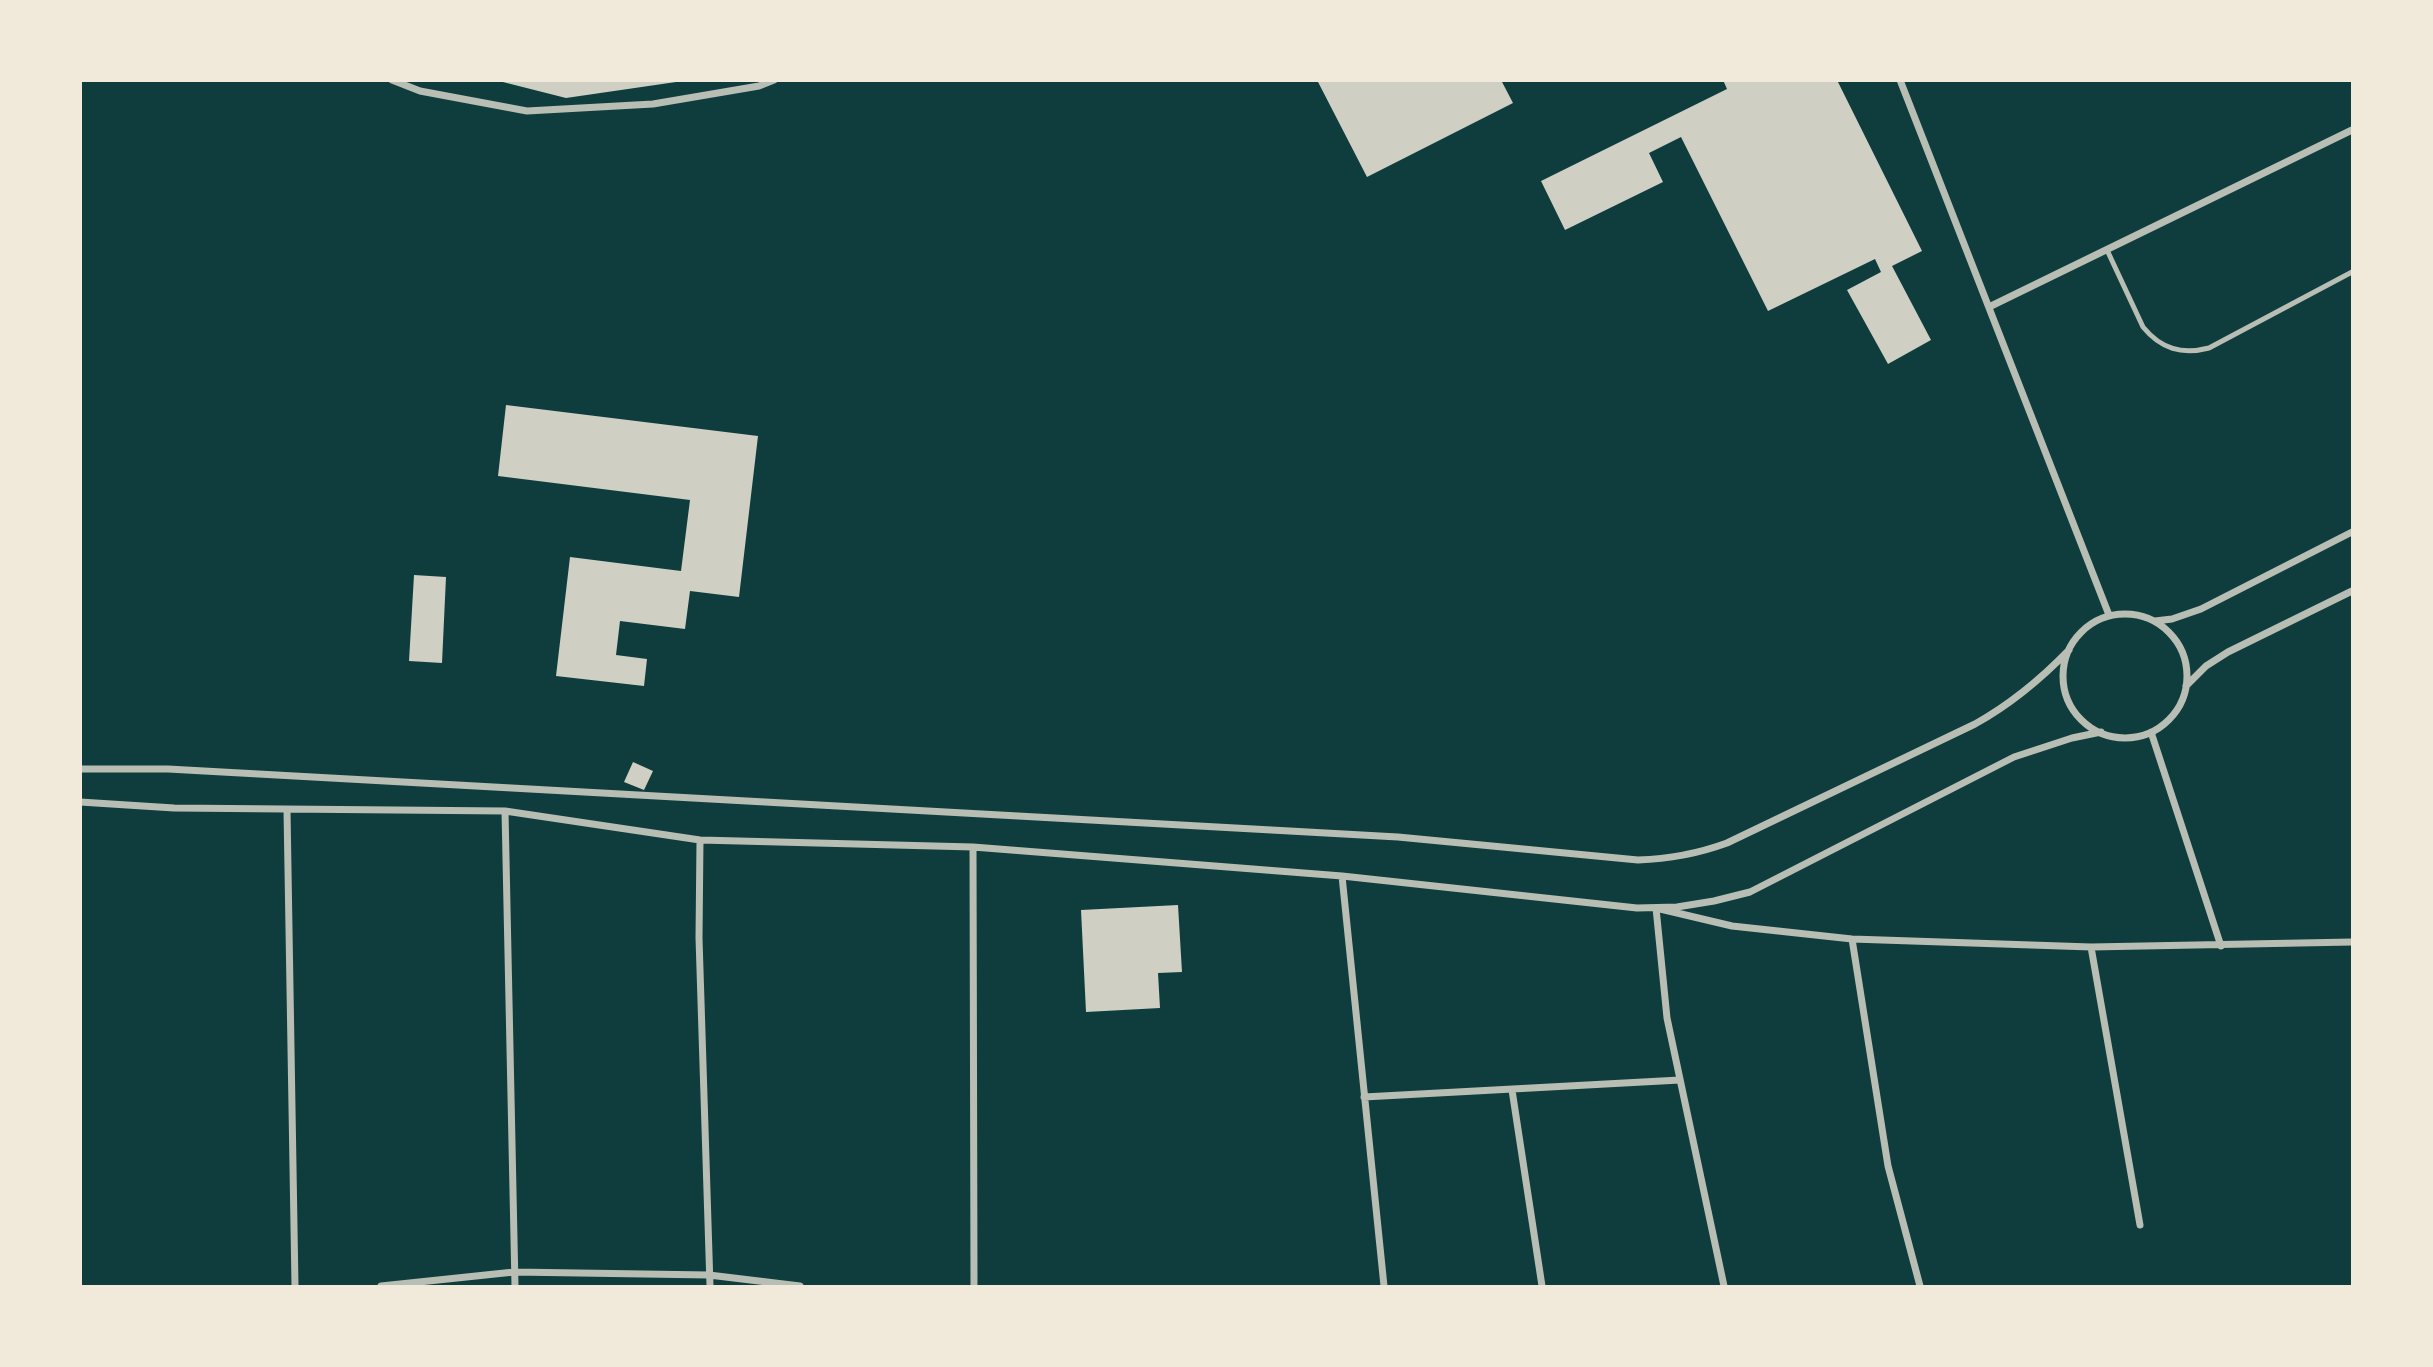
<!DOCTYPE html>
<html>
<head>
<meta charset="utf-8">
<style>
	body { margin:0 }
	#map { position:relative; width:2433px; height:1367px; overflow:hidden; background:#0f3d3e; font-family:Cabin,sans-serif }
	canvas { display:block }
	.frame { position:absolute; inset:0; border:82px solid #f1e9da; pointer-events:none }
</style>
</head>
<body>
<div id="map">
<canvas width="2433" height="1367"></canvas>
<div class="frame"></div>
</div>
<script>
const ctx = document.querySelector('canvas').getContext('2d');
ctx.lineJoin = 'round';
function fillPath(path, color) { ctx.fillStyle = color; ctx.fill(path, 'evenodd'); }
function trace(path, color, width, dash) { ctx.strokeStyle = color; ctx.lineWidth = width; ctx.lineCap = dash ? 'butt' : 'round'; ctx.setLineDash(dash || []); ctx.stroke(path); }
fillPath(new Path2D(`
	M495,80H676V82L566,98Z
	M1317,80H1501L1513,103L1367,177Z
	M1723,80H1837L1922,251L1892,266L1931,340L1888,364L1847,290L1881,272L1875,259L1768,311L1681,137L1649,153L1663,182L1565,230L1541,181L1727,89Z
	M506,405L758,436L739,597L690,591L685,629L620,621L616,655L647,659L644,686L556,676L570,557L681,571L690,500L498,476Z
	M414,575L446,577L442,663L409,661Z
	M633,762L653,771L644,790L624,782Z
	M1178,905L1182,972L1158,973L1160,1008L1086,1012L1081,910Z`), '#cfcfc3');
trace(new Path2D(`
	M2107,250L2143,327C2161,349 2182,355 2209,348L2352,272`), '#b8beb3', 5);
trace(new Path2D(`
	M392,80L420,91L527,111L653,104L759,86L774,80
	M1900,80L2109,615
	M1989,307L2352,130
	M2063 676a62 62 0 1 1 124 0a62 62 0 1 1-124 0Z
	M2155,621L2172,619L2201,609L2352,532
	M2186,686L2206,666L2228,652L2352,591
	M2151,732L2221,946
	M80,769H168L1398,837L1638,860C1670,859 1697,854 1727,843L1975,724C2011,704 2040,680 2069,650
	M80,802L174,808L505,811L700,840L973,847L1342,876L1637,908L1677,907L1714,901L1750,892L2014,757L2072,738L2101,732
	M287,810L295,1286
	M505,811L515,1286
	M700,840L699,938L710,1286
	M973,847L974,1286
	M1342,876L1384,1286
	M1852,939L1888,1166L1920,1286
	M2091,947L2140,1225
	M1512,1090L1542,1286
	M1364,1097L1680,1080
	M381,1286L514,1272L709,1275L800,1286
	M1724,1286L1667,1018L1656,908L1732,926L1852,939L2091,947L2352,942`), '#b8beb3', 7);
</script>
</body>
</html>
